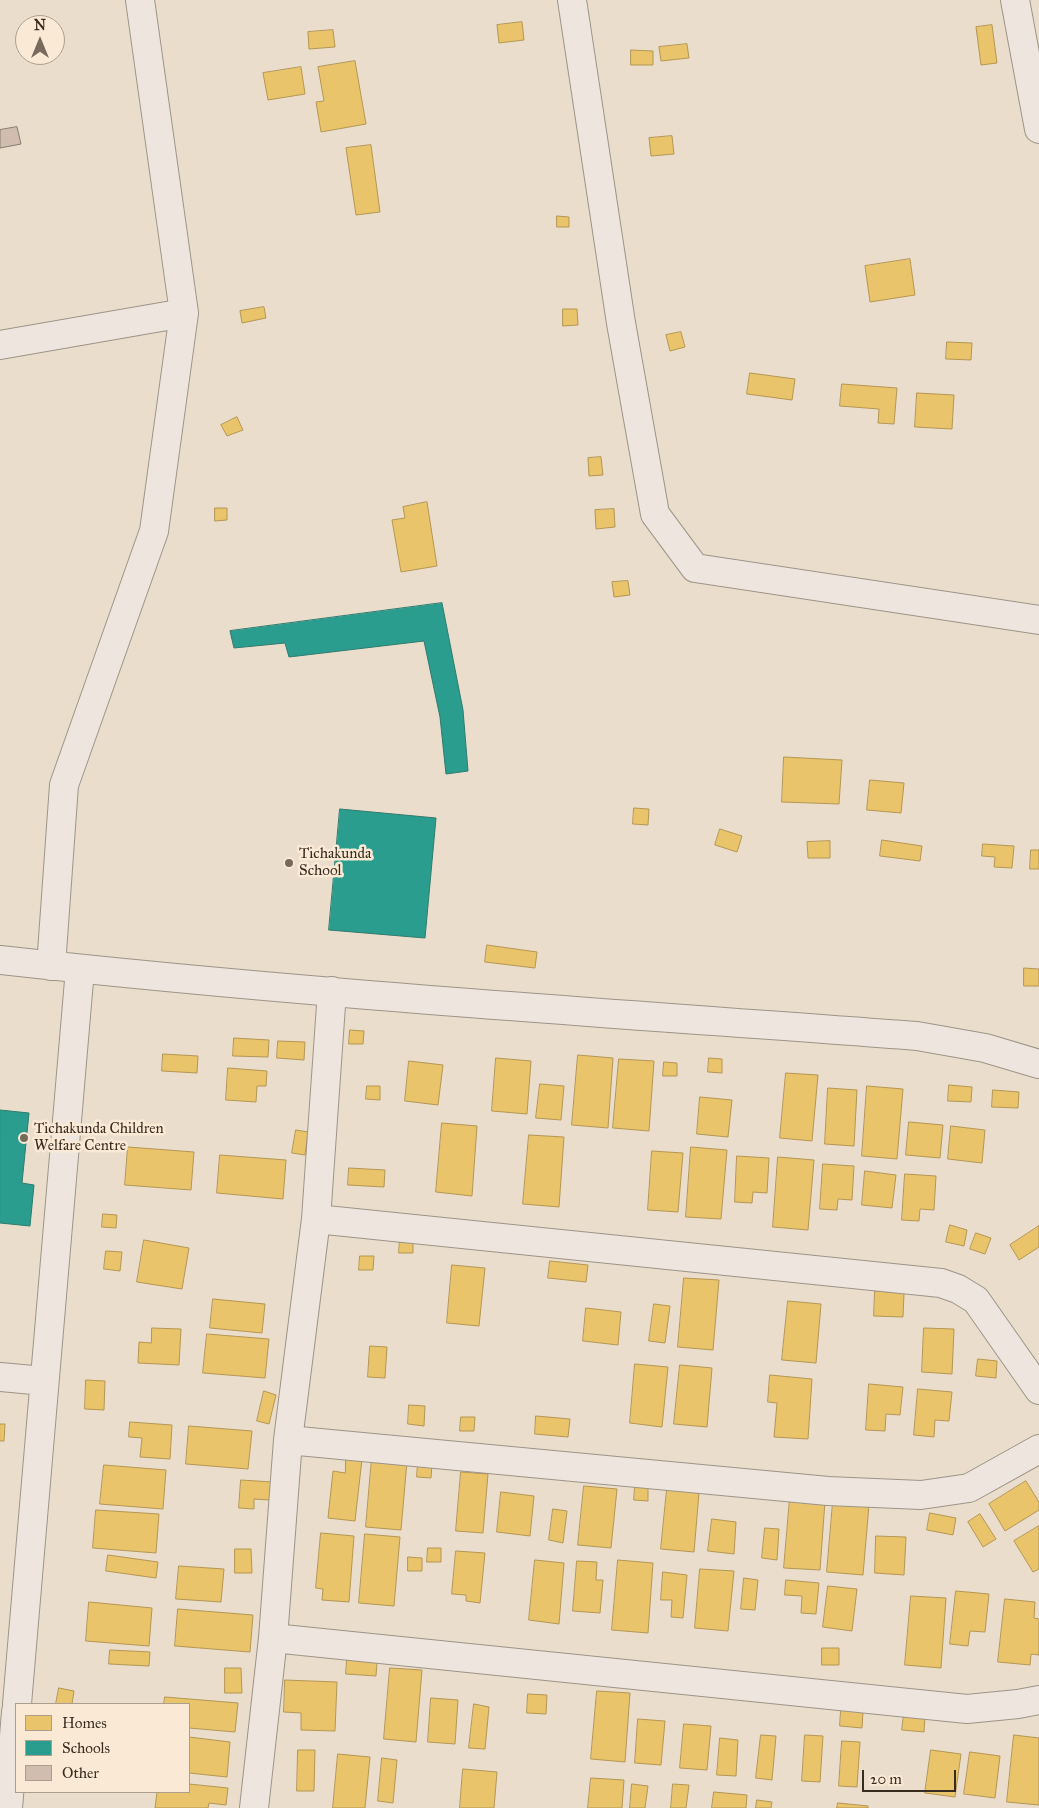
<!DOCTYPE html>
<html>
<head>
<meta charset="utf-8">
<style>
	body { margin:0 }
	#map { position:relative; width:1039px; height:1808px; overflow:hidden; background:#ebddcb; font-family:"IM FELL Great Primer",serif }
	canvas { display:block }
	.legend { position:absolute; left:15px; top:1703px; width:175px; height:90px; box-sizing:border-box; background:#faead5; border:1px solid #ac9e8d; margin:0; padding:6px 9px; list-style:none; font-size:15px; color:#382c20 }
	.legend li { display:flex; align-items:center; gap:10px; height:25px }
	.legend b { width:25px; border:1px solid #ac9e8d }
	.north { position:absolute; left:15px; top:15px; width:50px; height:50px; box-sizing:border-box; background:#faead5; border:1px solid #ac9e8d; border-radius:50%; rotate:0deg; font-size:14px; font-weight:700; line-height:20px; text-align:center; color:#382c20 }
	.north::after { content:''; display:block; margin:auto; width:18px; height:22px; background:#776a5c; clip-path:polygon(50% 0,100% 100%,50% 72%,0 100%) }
	.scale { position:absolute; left:862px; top:1770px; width:94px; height:22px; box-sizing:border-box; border:2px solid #382c20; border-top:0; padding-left:6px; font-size:15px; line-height:18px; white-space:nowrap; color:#382c20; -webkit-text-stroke:4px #faead5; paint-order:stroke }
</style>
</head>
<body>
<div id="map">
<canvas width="1039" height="1808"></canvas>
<ul class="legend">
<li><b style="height:14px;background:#e9c46a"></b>Homes</li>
<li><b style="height:14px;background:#2a9d8f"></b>Schools</li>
<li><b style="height:14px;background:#d1bdb0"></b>Other</li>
</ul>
<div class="north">N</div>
<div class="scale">20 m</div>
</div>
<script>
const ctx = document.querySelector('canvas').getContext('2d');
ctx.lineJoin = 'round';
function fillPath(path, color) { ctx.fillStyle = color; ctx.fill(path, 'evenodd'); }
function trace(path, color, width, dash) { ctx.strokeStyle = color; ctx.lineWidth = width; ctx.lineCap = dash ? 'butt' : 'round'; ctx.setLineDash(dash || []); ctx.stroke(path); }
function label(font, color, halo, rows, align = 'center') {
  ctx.font = font + ' "IM FELL Great Primer",serif'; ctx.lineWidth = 5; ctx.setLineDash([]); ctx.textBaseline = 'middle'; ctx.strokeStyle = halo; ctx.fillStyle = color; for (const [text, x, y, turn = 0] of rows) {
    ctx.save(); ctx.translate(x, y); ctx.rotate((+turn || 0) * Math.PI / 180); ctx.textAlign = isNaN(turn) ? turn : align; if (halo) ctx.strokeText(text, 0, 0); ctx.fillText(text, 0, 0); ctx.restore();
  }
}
const homes = new Path2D(`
	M522,22L524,40L499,43L497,25Z
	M992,25L997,63L981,65L976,27Z
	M333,30L335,47L309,49L308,32Z
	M687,44L689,58L661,61L659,47Z
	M631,50L653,51V65H631Z
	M355,61L366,124L321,132L316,102L324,101L318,67Z
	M301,67L305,94L268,100L263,73Z
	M672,136L674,154L651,156L649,138Z
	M371,145L380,212L356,215L346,148Z
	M557,216L569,217V227H557Z
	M910,259L915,295L870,302L865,266Z
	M264,307L266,318L242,323L240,311Z
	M563,309H577L578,325L563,326Z
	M681,332L685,347L670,351L666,335Z
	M947,342L972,343L971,360L946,359Z
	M750,373L795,379L792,400L747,394Z
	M842,384L897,388L894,424L878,423L879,409L840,406Z
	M917,393L954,395L952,429L915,427Z
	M237,417L243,430L227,436L221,425Z
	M601,457L603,475L589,476L588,458Z
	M427,502L437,566L401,572L392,520L405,518L403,507Z
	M215,508H227V520L215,521Z
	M614,509L615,527L596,529L595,510Z
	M628,581L630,595L614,597L612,582Z
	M784,757L842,760L839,804L782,802Z
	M870,780L904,783L901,813L867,810Z
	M634,808L649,809L648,825L633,824Z
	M720,829L742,836L737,852L715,845Z
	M882,840L922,846L920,861L880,856Z
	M830,841V858H808L807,842Z
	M983,844L1014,846L1012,868L994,867L995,857L982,856Z
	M1031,850H1039V869H1030Z
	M487,945L537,952L535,968L485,962Z
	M1024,968L1039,969V986H1024Z
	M350,1030L364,1031L363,1044H349Z
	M234,1038L269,1040L268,1057L233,1056Z
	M278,1041L305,1042L304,1060L277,1058Z
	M163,1054L198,1056L197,1073L162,1071Z
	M578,1055L613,1058L608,1128L572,1125Z
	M496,1058L531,1061L527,1114L492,1111Z
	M709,1058L722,1059V1073L708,1072Z
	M619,1059L654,1061L649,1131L613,1128Z
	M409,1061L443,1065L438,1105L405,1101Z
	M664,1062L677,1063V1076H663Z
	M228,1068L267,1071L266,1086H257L256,1102L226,1100Z
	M786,1073L818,1075L812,1141L780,1138Z
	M540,1084L564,1086L561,1120L536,1118Z
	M949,1085L972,1087L971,1102L948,1101Z
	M367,1086H380V1100L366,1099Z
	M867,1086L903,1089L897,1159L862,1156Z
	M828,1088L857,1090L854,1146L825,1144Z
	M993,1090L1019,1092L1018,1108L992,1107Z
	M700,1097L732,1100L728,1137L697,1134Z
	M909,1122L943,1125L940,1158L906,1155Z
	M442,1123L477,1126L472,1196L436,1192Z
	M951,1126L985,1130L982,1163L948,1159Z
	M296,1130L308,1132L305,1155L292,1153Z
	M529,1135L564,1137L559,1207L523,1204Z
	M128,1147L194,1152L191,1190L125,1185Z
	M691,1147L727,1150L721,1219L686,1217Z
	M652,1151L683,1153L678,1212L648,1210Z
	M220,1155L286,1160L283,1199L217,1193Z
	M737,1156L769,1158L767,1193L753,1192L752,1203L735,1202Z
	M778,1157L814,1160L808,1230L773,1227Z
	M823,1164L854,1166L852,1200L838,1199L837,1210L820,1209Z
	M349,1168L385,1170L384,1187L348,1185Z
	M865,1171L896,1175L892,1208L862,1205Z
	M905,1174L936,1176L934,1210L920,1209L919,1221L902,1220Z
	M103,1214L117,1215L116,1228L102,1227Z
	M950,1225L967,1230L964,1246L946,1242Z
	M1039,1226V1247L1019,1260L1010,1245Z
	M976,1233L991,1238L985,1254L970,1249Z
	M400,1239H413V1253H399Z
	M144,1240L189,1248L182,1289L137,1282Z
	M106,1251L122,1252L120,1271L104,1269Z
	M360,1256H374L373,1270H359Z
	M550,1261L588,1265L586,1282L548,1278Z
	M452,1265L485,1268L479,1326L447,1323Z
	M684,1278L719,1280L713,1350L678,1347Z
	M875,1291L904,1293L903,1317L874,1316Z
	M213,1299L265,1304L262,1333L210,1328Z
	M788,1301L821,1304L816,1363L782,1360Z
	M654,1304L670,1306L665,1343L649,1341Z
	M586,1308L621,1312L618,1345L583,1341Z
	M152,1328L181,1329L179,1365L138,1363L139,1342L151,1343Z
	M924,1328L954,1329L952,1374L922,1372Z
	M207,1334L269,1339L265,1378L203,1373Z
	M370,1346L387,1347L385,1378L368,1377Z
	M978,1359L997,1361L996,1378L976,1376Z
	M635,1364L668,1367L662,1427L630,1423Z
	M680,1365L712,1368L707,1427L674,1424Z
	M770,1375L812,1379L808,1439L774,1437L777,1403L768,1402Z
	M86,1380L105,1381L104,1410L85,1409Z
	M869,1384L903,1387L900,1415L886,1414L885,1431L866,1430Z
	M918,1389L952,1392L949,1421L935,1420L934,1437L914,1435Z
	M264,1391L276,1395L269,1424L257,1421Z
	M409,1405L425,1406L424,1426L408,1424Z
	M536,1416L570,1419L568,1437L535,1434Z
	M461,1417H475L474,1431H460Z
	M130,1422L172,1425L170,1459L140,1457L142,1438L129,1437Z
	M0,1424H5L4,1441H0Z
	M189,1426L252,1431L248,1469L186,1464Z
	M346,1457L362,1459L355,1521L328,1518L333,1471L345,1473Z
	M372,1457L407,1461L401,1530L366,1527Z
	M418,1463L432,1464L431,1478L417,1477Z
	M104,1465L166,1470L163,1509L100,1504Z
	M461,1472L488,1474L483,1533L456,1531Z
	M241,1480L272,1482L270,1500L254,1499V1509L239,1508Z
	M1026,1481L1039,1502V1510L1005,1531L989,1504Z
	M584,1486L617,1489L611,1548L578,1545Z
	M635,1487H648V1501L634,1500Z
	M667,1489L699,1493L694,1552L661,1549Z
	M501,1492L534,1496L530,1536L497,1532Z
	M790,1498L825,1501L820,1570L784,1568Z
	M833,1502L869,1505L863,1575L827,1572Z
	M553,1509L567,1511L563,1543L549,1540Z
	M96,1510L159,1514L156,1553L93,1548Z
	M930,1513L956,1518L953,1535L927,1530Z
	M980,1514L996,1539L983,1547L968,1522Z
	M712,1519L736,1522L734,1554L708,1551Z
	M1039,1526V1569L1033,1572L1014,1541Z
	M765,1528L779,1529L777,1560L762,1558Z
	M321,1533L354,1536L349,1602L322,1600L323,1589L316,1588Z
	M365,1534L400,1537L394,1606L359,1603Z
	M876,1536L906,1537L904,1575L875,1573Z
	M428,1548H441V1562H427Z
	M235,1549H251L252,1573H235Z
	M456,1551L485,1553L480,1603L466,1601V1595L452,1594Z
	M108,1555L158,1562L156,1578L106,1571Z
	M408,1557L422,1558V1571H408Z
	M535,1560L564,1563L559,1624L529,1620Z
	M618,1560L653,1563L648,1633L612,1630Z
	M577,1561L597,1562L596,1580H603L600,1613L573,1611Z
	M179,1566L224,1569L221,1602L176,1599Z
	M700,1569L734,1571L728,1631L695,1628Z
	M663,1572L687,1575L683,1618L671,1617L672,1600H661Z
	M744,1578L758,1580L755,1610L741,1609Z
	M786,1580L819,1583L816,1614L801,1613L802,1596L785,1595Z
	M828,1586L857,1589L852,1631L823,1627Z
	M956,1591L989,1594L985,1632L970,1631L968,1646L950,1644Z
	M911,1596L946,1598L941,1668L905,1665Z
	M1005,1599L1035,1602L1034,1618L1039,1619V1655L1031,1654L1030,1665L998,1662Z
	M89,1602L152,1608L149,1646L86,1641Z
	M178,1609L253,1615L250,1652L175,1646Z
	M822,1648H839V1665H822Z
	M110,1650L150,1652L149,1666L109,1664Z
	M347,1660L377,1662L376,1676L346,1674Z
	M225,1668H241L242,1693H225Z
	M390,1668L422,1670L416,1742L384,1739Z
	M285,1680L337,1682L335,1731L301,1730V1713L284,1712Z
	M59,1688L74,1691L72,1704H56Z
	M597,1691L630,1693L625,1762L591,1759Z
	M528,1694L547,1695L546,1714L527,1713Z
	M165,1697L238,1703L235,1732L189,1728V1704H164Z
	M431,1698L458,1700L455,1744L428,1742Z
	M474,1704L489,1707L485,1749L469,1748Z
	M841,1710L863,1712L862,1728L840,1726Z
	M904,1714L925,1716L924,1732L902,1730Z
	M638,1719L665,1721L661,1765L635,1763Z
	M684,1724L711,1726L707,1770L680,1768Z
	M761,1735L776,1736L772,1780L756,1778Z
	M805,1735L823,1736L820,1782L802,1781Z
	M1014,1735L1039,1738V1805L1007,1802Z
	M189,1737L230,1742L227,1777L189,1773Z
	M720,1738L738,1740L736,1776L717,1775Z
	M842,1741L860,1742L857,1787L839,1786Z
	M298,1750H315L314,1791H297Z
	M931,1750L961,1754L955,1797L925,1793Z
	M970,1752L1000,1756L995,1798L964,1794Z
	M338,1754L370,1757L365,1808H333Z
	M382,1758L397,1760L393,1803L378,1801Z
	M463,1769L497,1772L494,1808H460Z
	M591,1778L624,1780L622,1808H588Z
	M189,1784L228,1788L226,1805L209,1803L208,1808H155L157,1792H189Z
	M632,1784L648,1786L645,1808H630Z
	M673,1784L689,1785L686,1808H671Z
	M714,1792L747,1795L746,1808H712Z
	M757,1800L772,1802L771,1808H756Z
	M838,1803L868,1806V1808H837Z`);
fillPath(homes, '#e9c46a');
trace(homes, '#b49654', 1);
const schools = new Path2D(`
	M442,603L463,710L468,771L446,774L440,717L424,641L289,657L285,643L234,648L230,631Z
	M340,809L436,818L425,938L329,930Z
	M0,1110L29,1113L22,1183L34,1185L30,1226L0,1223Z`);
fillPath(schools, '#2a9d8f');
trace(schools, '#2e7b6e', 1);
const building = new Path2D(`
	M17,127L21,144L0,148V130Z`);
fillPath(building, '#d1bdb0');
trace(building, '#847c71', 1);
const minor = new Path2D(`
	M572,0L621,323L655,514L695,568L1039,620
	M1015,0L1039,129
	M0,345L184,313L140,0
	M0,960C305,994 611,1013 917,1036L985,1048L1039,1064
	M51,966L64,785L154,531L184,313
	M316,1219L941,1283L958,1289L976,1300L1039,1390
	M0,1377L44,1381
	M288,1440L828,1491L921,1495L969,1488L1039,1449
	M273,1638L967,1709L1018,1704L1039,1700
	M17,1704L80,969
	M8,1808L16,1712
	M254,1808L273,1638L288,1440L316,1219L332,991`);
trace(minor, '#9d9488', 30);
trace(minor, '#eee6de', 28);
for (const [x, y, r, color] of [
	[289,863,5,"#776a5c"],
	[24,1138,5,"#776a5c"]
]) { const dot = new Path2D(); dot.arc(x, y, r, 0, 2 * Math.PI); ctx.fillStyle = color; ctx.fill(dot); trace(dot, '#faead5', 2); }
label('15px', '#382c20', '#faead5', [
	["Tichakunda",299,854],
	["School",299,871],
	["Tichakunda Children",34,1129],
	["Welfare Centre",34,1146]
], 'left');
</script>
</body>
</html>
